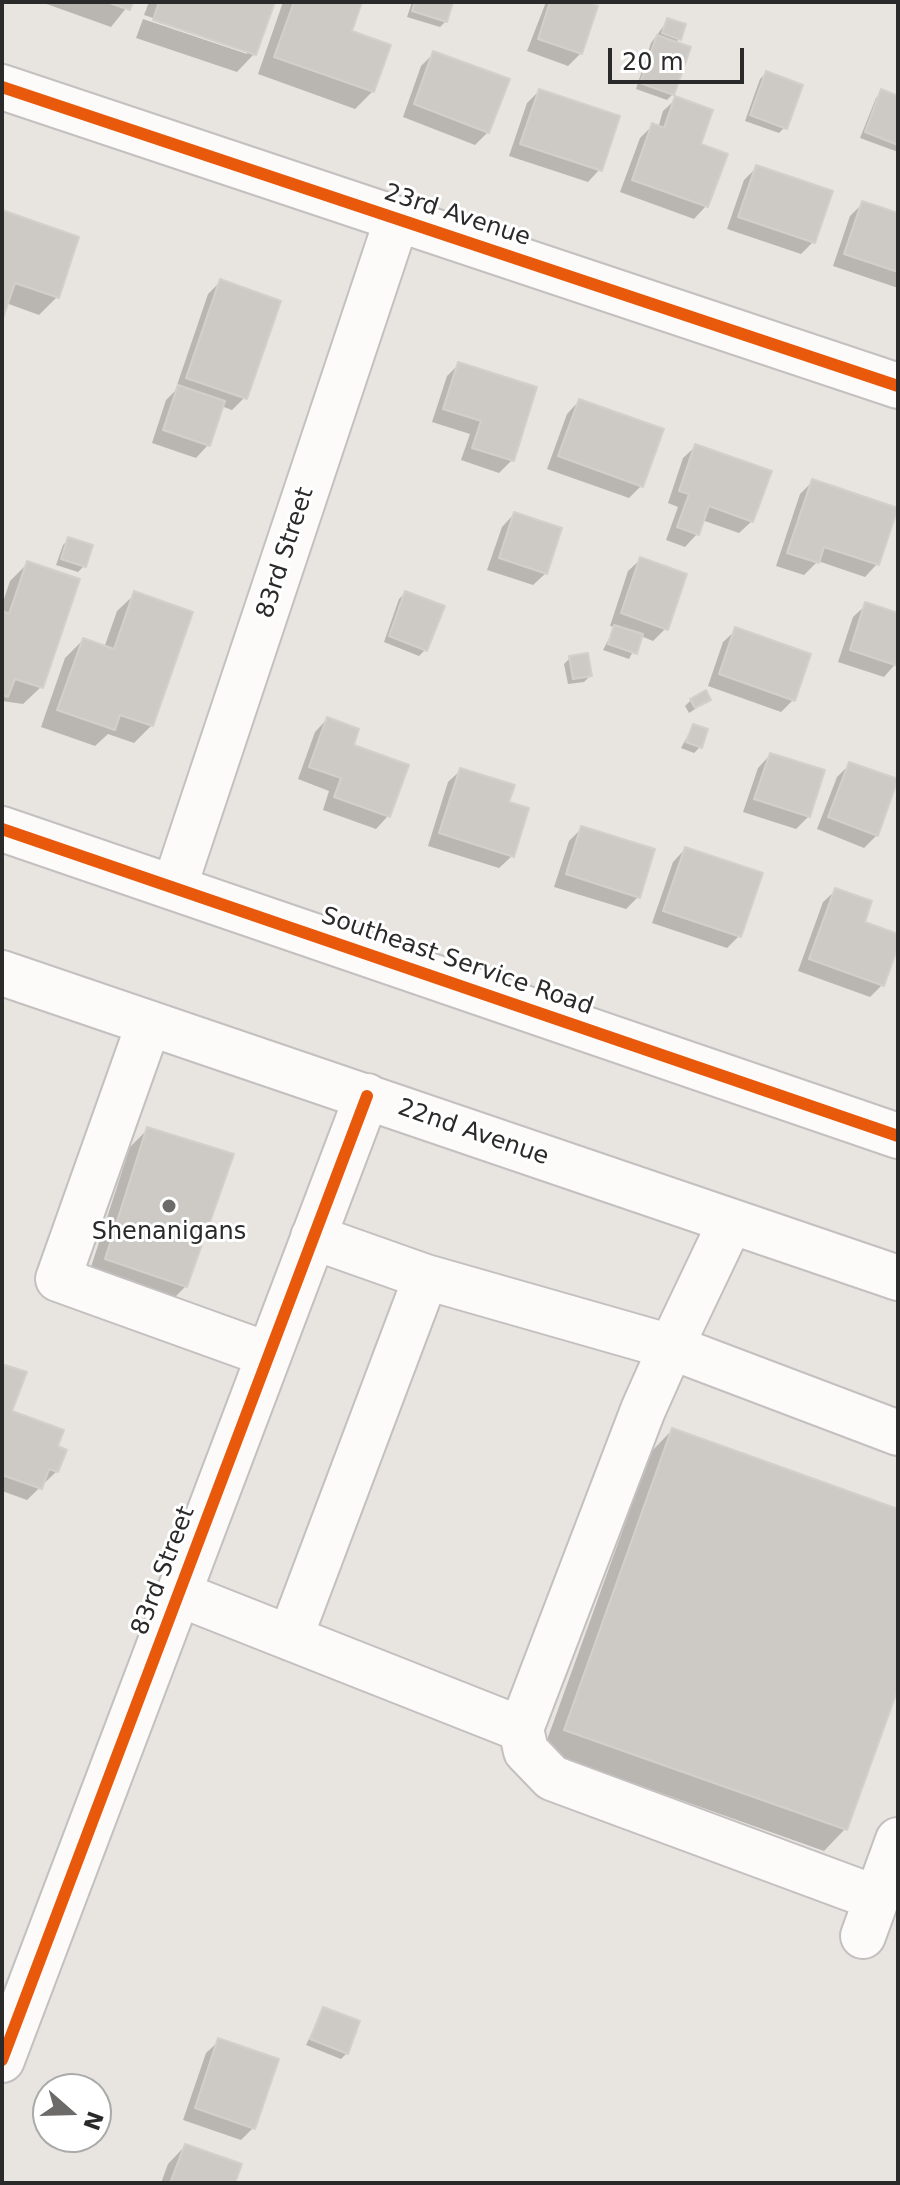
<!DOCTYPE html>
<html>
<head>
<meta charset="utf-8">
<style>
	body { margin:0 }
	#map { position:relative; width:900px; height:2185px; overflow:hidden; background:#e8e4df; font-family:"DejaVu Sans",sans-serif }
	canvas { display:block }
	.frame { position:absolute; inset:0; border:4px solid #2a2a2a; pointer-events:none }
	.north { position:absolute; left:32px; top:2073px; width:80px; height:80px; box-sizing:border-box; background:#fff; border:2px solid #aaa; border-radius:50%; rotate:110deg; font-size:22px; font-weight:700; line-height:32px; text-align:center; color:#2a2a2a }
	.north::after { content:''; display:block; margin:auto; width:28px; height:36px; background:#6c6b69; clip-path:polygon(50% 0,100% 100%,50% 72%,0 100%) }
	.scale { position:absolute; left:608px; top:48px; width:136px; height:36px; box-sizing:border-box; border:4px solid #2a2a2a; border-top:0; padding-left:10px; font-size:24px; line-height:28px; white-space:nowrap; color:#2a2a2a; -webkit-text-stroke:6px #fff; paint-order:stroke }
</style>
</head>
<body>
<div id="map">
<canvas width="900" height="2185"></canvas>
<div class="frame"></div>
<div class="north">N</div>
<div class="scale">20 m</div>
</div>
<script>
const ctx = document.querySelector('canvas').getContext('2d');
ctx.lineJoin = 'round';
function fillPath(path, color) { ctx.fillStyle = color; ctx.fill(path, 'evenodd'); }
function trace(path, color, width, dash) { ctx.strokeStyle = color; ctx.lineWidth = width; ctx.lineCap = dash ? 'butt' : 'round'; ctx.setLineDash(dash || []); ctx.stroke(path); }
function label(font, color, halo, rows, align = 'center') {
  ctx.font = font + ' "DejaVu Sans",sans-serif'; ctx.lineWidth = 6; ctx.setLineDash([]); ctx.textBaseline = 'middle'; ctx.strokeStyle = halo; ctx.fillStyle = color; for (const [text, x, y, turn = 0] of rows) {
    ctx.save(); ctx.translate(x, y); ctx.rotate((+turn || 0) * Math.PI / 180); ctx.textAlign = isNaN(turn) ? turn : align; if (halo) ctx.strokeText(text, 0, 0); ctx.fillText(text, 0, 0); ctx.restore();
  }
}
fillPath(new Path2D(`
	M41,2H131L111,27Z
	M149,2H273L254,54L237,72L136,38L143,19L247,54V50L144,15Z
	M283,2H360L349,33L373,91L355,109L258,74Z
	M412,2H451L446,21L440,27L407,17Z
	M546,2H581V53L568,66L527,51Z
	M668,20L679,39L674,44L673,94L667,100L636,89L651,43Z
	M434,53L488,132L475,145L403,117L421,66Z
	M766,73L785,127L779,133L745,121L760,79Z
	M539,91L600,169L588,182L509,156L527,103Z
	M882,92L898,98V152L860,138L876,98Z
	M676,99L706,206L694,219L620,192L640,138L652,126L658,128L663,111Z
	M757,167L813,242L801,254L727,229L744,180Z
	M863,203L898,215V288L833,266L850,216Z
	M2,212L57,297L39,315L6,303L2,315Z
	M221,281L245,397L232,410L221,406L208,445L196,458L152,443L166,400L175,391L208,294Z
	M459,364L512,460L499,473L461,460L470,434L432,422L447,376Z
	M579,401L642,485L629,498L547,469L567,414Z
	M696,446L752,521L739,533L702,520L697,534L685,547L666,540L678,507L668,503L683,458Z
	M813,481L877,564L865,577L818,561L804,575L776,566L800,494Z
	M514,514L546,573L533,585L487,570L502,527Z
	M69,539L84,566L78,572L56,565L63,545Z
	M641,559L666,628L653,641L641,636L629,659L603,650L615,627L610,626L628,571Z
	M28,563L41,687L23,704L2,701V605L10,581Z
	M405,593L425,650L419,656L384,642L399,599Z
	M135,594L152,725L134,743L108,734L95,746L41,727L65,658L83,640L104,648L117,611Z
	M866,605L898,615V661L884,677L838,662L853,617Z
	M736,630L793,700L781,712L708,686L723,642Z
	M570,658L590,676L584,682L568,684L564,664Z
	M691,700H709L689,713L685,706Z
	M327,719L351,746L406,766L388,816L376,829L323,810L329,791L298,779L315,732Z
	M693,726L700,747L694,753L681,748Z
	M770,755L809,816L796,829L743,812L758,768Z
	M850,764L877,835L864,848L817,829L837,777Z
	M461,770L507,804L512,856L499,868L428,846L448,782Z
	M582,828L638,897L626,909L554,887L569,841Z
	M685,849L739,936L727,948L652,923L673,862Z
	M836,890L862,923L898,936L882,985L870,997L798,971L823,902Z
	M148,1129L186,1286L168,1304L88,1276L130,1147Z
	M2,1366L10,1412L56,1447L57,1471L27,1500L2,1491Z
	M672,1430L898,1511V1683L845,1829L824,1851L543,1751L651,1452Z
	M323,2009L347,2053L341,2059L306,2045Z
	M219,2041L253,2128L241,2140L183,2120L206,2053Z
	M185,2146L233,2183H161L168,2164Z`), '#0003');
const building = new Path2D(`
	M107,2H133L130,10Z
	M159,2H275L256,55L153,20Z
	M294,2H362L352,31L391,45L374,92L274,57Z
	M415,2H453L447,22L412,11Z
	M550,2H587L598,6L582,54L538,39Z
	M667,18L686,24L681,40L662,33Z
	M657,35L691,47L674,95L640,83Z
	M433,51L510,79L489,133L414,104Z
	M766,71L803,85L787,129L750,115Z
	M539,89L620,116L602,171L520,144Z
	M881,89L898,96V145L865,132Z
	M675,96L713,110L701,144L728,154L708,207L632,180L652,123L664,128Z
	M756,165L833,191L815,243L738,217Z
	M862,201L898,213V272L844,254Z
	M2,210L79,237L59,298L15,283L2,321Z
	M220,279L281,301L247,399L186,378Z
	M458,362L537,387L514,461L472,448L481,421L443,409Z
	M178,385L225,401L210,446L163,430Z
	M579,399L664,429L643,487L558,456Z
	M695,444L772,471L753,522L709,506L699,535L677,527L689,494L679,491Z
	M812,479L898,508L879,565L824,547L819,563L787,553Z
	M514,512L562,528L547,574L499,558Z
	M68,537L93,545L86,567L61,559Z
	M640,557L687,574L668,630L621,613Z
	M27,561L80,579L43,688L15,679L8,697L2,695V611L9,614Z
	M134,591L193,612L153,726L120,715L115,730L57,710L83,638L114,649Z
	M405,591L445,606L427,651L389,636Z
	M865,602L898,613V666L850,650Z
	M614,625L643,634L637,654L608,644Z
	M735,627L811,654L795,701L719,674Z
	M588,653L592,676L573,679L569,656Z
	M706,690L711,700L695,708L690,699Z
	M327,717L359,729L354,745L409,765L390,817L334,797L341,778L309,767Z
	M693,724L708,729L702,748L686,742Z
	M770,753L825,770L810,817L754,799Z
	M849,762L898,779L878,836L828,817Z
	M460,768L515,785L509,802L529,808L514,857L439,833Z
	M581,826L655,849L640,898L566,874Z
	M685,847L763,873L741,937L663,911Z
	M835,888L872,901L865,922L898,934V947L884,986L809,959Z
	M147,1127L234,1154L187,1287L105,1259Z
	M2,1364L27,1372L12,1411L64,1430L58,1446L67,1450L58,1472L49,1469L42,1489L2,1475Z
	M672,1428L898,1509V1689L847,1830L564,1730Z
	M323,2007L360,2021L348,2054L310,2039Z
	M218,2038L279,2059L255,2129L195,2108Z
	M185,2144L242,2164L235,2183H170Z`);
fillPath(building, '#cdcac6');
trace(building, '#d3d0cb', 2);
const minor = new Path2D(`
	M2,87L898,386
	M2,829L898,1136
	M174,888L397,219
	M2,973L898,1278
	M149,1023L58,1279L269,1355
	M313,1237L426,1277L671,1347L731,1221
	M179,1594L521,1729L526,1751L552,1778L876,1898
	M290,1638L426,1277
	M521,1729L643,1410L671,1347L898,1433
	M863,1936L898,1840
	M2,2060L367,1096`);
trace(minor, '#c2c0c0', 48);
trace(minor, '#fcfbfa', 44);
trace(new Path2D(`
	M2,87L898,386
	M2,829L898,1136
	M2,2060L367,1096`), '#e8590c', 12);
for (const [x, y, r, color] of [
	[169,1206,8,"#6c6b69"]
]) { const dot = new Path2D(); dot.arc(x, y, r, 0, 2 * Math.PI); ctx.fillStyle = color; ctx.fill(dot); trace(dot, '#fff', 3); }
label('24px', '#2a2a2a', '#fff', [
	["23rd Avenue",457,216,18],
	["83rd Street",286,553,-72],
	["Southeast Service Road",457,962,19],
	["22nd Avenue",473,1133,19],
	["83rd Street",164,1571,-69]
]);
label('24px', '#2a2a2a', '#fff', [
	["Shenanigans",169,1233]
]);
</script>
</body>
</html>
